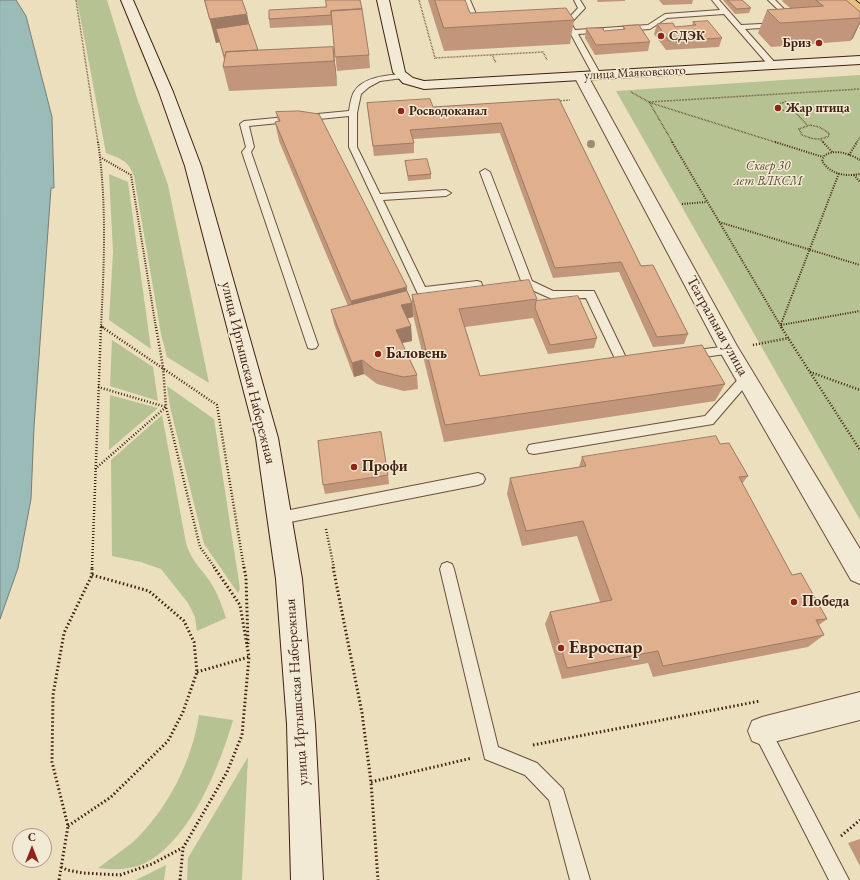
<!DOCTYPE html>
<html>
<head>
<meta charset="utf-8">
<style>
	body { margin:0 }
	#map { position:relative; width:860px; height:880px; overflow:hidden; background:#ebdfbd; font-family:"EB Garamond",serif }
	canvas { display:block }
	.north { position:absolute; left:12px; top:828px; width:40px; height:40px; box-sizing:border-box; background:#f2ead4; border:1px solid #ac9a86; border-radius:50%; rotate:0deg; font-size:11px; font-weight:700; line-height:16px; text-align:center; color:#422112 }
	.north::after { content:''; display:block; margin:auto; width:14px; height:18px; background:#8f2418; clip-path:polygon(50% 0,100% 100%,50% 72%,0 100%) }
</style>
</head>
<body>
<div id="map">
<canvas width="860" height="880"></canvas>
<div class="north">С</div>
</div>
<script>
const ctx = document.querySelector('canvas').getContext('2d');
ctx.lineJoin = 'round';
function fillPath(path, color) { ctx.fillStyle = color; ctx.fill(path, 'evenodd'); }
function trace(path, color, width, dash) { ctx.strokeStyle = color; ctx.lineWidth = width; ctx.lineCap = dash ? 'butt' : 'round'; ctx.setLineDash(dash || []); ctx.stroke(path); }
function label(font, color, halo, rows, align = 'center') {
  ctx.font = font + ' "EB Garamond",serif'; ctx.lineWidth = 3; ctx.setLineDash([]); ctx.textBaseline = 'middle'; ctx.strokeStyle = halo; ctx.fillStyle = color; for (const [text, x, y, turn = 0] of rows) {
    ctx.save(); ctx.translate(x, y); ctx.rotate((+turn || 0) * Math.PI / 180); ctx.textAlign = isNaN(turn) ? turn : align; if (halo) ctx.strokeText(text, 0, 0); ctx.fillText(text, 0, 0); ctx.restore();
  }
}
fillPath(new Path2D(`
	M77,0H107L137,98L168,185L209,383L167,357L161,334L134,176C128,160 121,159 106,153Z
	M860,75V520L616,91Z
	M109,174L128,182L151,349L109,320L113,252Z
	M112,340L153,367L158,401L110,386Z
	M167,386L214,419L240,589L238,593L204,544L170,407Z
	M110,395L158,408L109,450Z
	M162,415L186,543C192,562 201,568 211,583C218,594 222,606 226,618L197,631L195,617L188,603L161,569L141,562L112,556L111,460Z
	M199,715L233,720C220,766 189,843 143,864C129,870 112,870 98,868C110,859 122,851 133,842C168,809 192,761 199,715Z
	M248,757L242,880H187L188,858Z
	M166,865L164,880H136Z`), '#b7c292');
const water = new Path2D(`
	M0,0H16L26,16L52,117L54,188H51L34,427L31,499L18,568L0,619Z`);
fillPath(water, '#9abbb8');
trace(water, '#777d76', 1);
const service = new Path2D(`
	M464,0H470L482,28L481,30H475L474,28Z
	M574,0H580L585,8L571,23L575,30L648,25L665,14L720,10L712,0H719L741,25L781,23V27H778L745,29L777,65L776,67H770L724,14L667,18L650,29L578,34L601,75L597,77H594L566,25L558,26L554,24L555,22L566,21L578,8Z
	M768,0H775L795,20V22H791Z
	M400,74L404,76L403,78L380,81L369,87L361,94L357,113V147L380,194L446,190L451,193L446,196L383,200L425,287L477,281L481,282L482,285L481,288L477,289L422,295L418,294L349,147V116L249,126L254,147L251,152L318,345L316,348L312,349L308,348L242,152L246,147L240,124L244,121L349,111C350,105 351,97 354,92C363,77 384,76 400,74Z
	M485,169L490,172L532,281L553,291H594L629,364L627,367L623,368L619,367L586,298L552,299L523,286L480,172Z
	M729,346L733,347L735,350L733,353L689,359L685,358L683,355L685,352L689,351Z
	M746,373L750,375L752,378L750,381L713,424L534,454L529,453L527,449L529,445L534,444L705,416L742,375Z
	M478,473L483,475L485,479L483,483L478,485L280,524L275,522L273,518L275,514L280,512Z
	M447,562L452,564L454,569L498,747L537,763L563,789L590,880H570L549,800L525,775L485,759L440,569L442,564Z
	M762,722L768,725L849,880H829L756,737L753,731L756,725Z`);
const minor = new Path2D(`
	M581,72L586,73L588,76L737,346L860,549V584L851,580L719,350L574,76L576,73Z
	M860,692V720L762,745L752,741L748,731L752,721L762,717Z`);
const secondary = new Path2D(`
	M121,0H133L173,92L201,166L278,438L302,579L315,724L323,880H291L287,724L276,579L256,438L185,166L159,92Z
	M377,0H389L405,72L413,78L424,81L860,56V64L424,89L403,83L393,72Z`);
const primary = new Path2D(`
	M842,0H855L860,4V13L856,12Z`);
trace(service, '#6c503d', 2);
trace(minor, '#6c503d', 2);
trace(secondary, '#422112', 2);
trace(primary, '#422112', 2);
trace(new Path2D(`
	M76,0L98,143
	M419,0L435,58L543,52L547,60
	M492,55L496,63
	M631,92L649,102L673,143
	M557,101L570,100
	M649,102L860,89
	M785,102L799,105L802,110C793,114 786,113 779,107V104Z
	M651,103L778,143
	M796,113L807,125
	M810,125L819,127L829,133V136C818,141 813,139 802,135L799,129Z
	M821,140L824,143
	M856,143L860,137`), '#422112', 1.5, [0.5, 1]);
trace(new Path2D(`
	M98,142C107,204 104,265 101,328
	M672,142L782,328
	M775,142L823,157
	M823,142L833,153
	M849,155L857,142
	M100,157L131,175L156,328
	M860,160C850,154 835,148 824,156L822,161C830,174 845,177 860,174
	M854,175L860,182
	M682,204L707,202
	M719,222L860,265
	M781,324L839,173
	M781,325L860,311
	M101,326L104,328`), '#422112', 2, [1, 1.5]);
trace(new Path2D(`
	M102,327L217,405L244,568
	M781,327L860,450
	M753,345L789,338
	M810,372L860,390
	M98,387L166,407L200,547L215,568
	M95,469L166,407L163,367L156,327
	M326,529L334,568
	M92,568L101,327`), '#422112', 2.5, [1, 2]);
trace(new Path2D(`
	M244,567L246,578L248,644
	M333,567L362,713L371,782L378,880
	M197,672L249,657
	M533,745L760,701
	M371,782L472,758
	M68,826L111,797L168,741L183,712L197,672L194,642L184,621L149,591L92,575
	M841,836L860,820
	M61,867L67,870L83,873L120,875L152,864L182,848
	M59,880L68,826L52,762L53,695L64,633L92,575V567
	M180,880L183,848L227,772L242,735L249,657L240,605L214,567`), '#422112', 3, [1.5, 2.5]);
fillPath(service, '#f2ead4');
fillPath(minor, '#f2ead4');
fillPath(secondary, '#f2ead4');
fillPath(primary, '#e6c07e');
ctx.fillStyle = '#9e8c71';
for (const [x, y] of [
	[591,144]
]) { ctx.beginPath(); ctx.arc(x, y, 4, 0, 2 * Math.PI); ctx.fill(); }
fillPath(new Path2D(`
	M204,0H242L247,14L249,24L258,50L333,47L336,71L337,86L229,91L223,67L224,60L220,42L216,43Z
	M428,0H465L470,13L574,20L570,44L444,51Z
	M597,0H625V1L598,2Z
	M659,0H693L692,4L663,5Z
	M723,0H742L751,8L749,13L735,14Z
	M783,0H846L860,12V23L853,38L850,41L771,47L758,33L767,10L790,8L782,1Z
	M326,7L369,55L370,68L337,71L332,25L270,28L269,19Z
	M693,22L722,38L719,47L666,50L654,34L657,24L675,27L692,26Z
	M623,26L650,42L648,51L595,55L585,38L586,28L604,31L623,30Z
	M559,99L641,266L688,334L684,344L653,347L619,272L553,278L500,133L413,139L414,143V153L374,156L368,113L367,103L433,107Z
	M276,112L407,291L412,302V295L537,299L536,301L597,338L594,348L548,354L533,318L465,327L480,376L725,384L715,401L444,442L413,315V317L408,318L411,326L412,341L402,343L417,375L418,389L404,391L377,384L364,374L354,377L334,324L331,310L348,306L279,141L275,122H278Z
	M405,161L431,174V179L408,181L406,166Z
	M720,444L748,476L742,484L792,575L827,619L819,625L824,635L808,647L653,677L648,663L562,679L545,624L550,612L600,602L577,536L522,546L507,494L510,478L579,467L582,457Z
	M388,475L389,484L325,494L323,485Z
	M860,839V866L848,843Z`), '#c1967a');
fillPath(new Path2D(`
	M247,14L252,38L216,29L220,42L216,43L210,19Z
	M860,21V23L853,38L850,41Z
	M333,47L336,71L337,86L334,61Z
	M407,287V304L412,303L413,317L402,320L353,319L351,301Z
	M411,326L412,341L397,344L396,330Z
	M362,360L364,374L354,377L352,363Z`), '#9d7a63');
const building = new Path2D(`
	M205,0H242L247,14L210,19Z
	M326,0H360L362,9L331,11V15L269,19V10L326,7Z
	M435,0H465L470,13L566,8L574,20L444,28Z
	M728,0H742L751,8L737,9Z
	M816,0H846L860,12V18L780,23L767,10L823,6Z
	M362,9L369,55L335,57L331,11Z
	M708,21L722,38L669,41L657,24L673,23L675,27L696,25L693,22Z
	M249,24L258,50L226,52L225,56H224L216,29Z
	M639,25L650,42L596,45L586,28H603L604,31L625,29L623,26Z
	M333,47L334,61L223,67L226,52Z
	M430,99L433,107L559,99L641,266L653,265L688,334L657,337L621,262L555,268L501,123L410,130L414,143L373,146L367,103Z
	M299,111L319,114L407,287L351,301L275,122L280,121L276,112Z
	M427,159L431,174L408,176L405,161Z
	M529,280L537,299L459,309L480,376L702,345L725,384L445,425L412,295Z
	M407,291L412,303L401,305L411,326L396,330L417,375L403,377L375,370L362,360L352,363L331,310Z
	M578,296L597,338L550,345L535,308L536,301Z
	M381,432L388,475L323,485L318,441Z
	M716,436L720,444L729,443L748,476L739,477L792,575L801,573L827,619L816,620L824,635L663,666L658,651L567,668L550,612L612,600L583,521L526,531L510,478L586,466L582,457Z`);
fillPath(building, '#e0af8e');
trace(building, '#9d7a63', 1);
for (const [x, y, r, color] of [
	[661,36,4,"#8f2418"],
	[819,43,4,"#8f2418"],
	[778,108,4,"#8f2418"],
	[401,111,4,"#8f2418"],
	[378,354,4,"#8f2418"],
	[354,467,4,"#8f2418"],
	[794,602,4,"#8f2418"],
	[561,648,4,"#8f2418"]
]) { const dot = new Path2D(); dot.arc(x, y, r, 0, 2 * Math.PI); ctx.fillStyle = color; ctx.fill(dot); trace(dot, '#f2ead4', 1.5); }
label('bold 13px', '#422112', '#f2ead4', [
	["СДЭК",669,36],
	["Бриз",811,43,"right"],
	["Жар птица",786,108],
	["Росводоканал",409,111]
], 'left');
label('13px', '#422112', '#f2ead4', [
	["улица Маяковского",635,73,-3]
]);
label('italic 13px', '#5f4932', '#f2ead4', [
	["Сквер 30",768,166],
	["лет ВЛКСМ",768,181]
]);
label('15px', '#422112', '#f2ead4', [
	["Театральная улица",717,326,61],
	["улица Иртышская Набережная",248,373,76],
	["улица Иртышская Набережная",297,692,-94]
]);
label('bold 15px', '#422112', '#f2ead4', [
	["Баловень",386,354],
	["Профи",362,467],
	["Победа",802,602]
], 'left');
label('bold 18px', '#422112', '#f2ead4', [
	["Евроспар",569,648]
], 'left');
</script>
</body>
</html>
